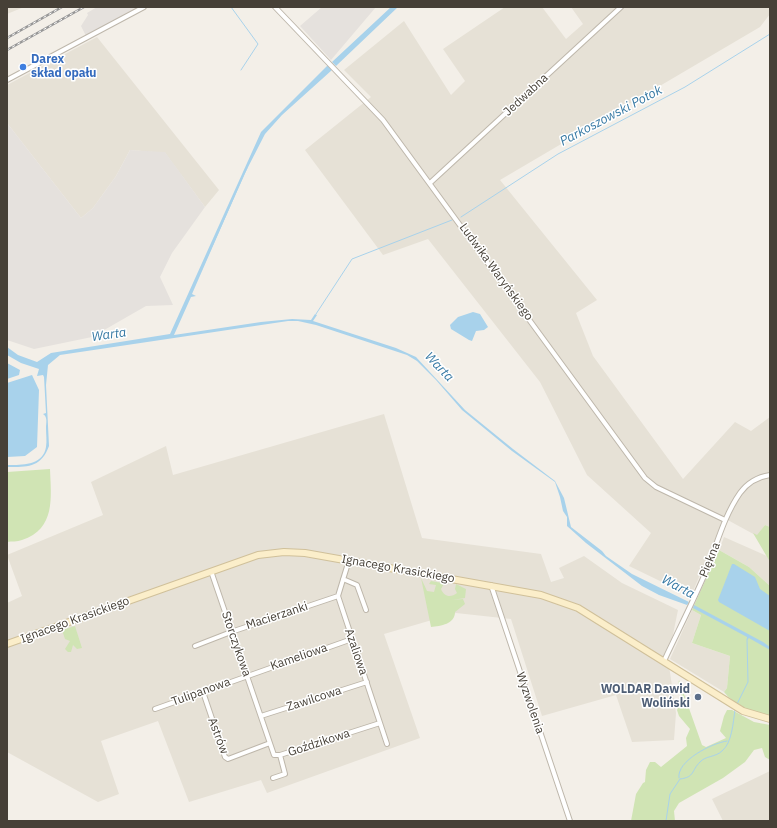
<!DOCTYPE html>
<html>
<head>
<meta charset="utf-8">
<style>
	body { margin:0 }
	#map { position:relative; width:777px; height:828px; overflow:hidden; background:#f3efe8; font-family:"IBM Plex Sans",sans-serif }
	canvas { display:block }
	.frame { position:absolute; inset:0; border:8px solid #464037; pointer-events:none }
</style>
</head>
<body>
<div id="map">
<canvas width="777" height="828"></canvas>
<div class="frame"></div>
</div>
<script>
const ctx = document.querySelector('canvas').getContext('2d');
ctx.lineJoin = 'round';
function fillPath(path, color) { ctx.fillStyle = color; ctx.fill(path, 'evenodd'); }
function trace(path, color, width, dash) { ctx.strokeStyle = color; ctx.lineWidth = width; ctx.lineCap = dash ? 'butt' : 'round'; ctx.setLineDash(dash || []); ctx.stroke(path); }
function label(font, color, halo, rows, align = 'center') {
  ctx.font = font + ' "IBM Plex Sans",sans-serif'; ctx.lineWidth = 3; ctx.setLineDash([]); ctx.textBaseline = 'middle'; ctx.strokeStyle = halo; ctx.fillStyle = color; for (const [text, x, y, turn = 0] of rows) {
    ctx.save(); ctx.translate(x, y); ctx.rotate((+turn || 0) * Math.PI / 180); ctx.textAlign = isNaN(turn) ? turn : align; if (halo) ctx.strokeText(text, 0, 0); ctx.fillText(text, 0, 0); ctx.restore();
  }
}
fillPath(new Path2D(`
	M7,7H24L7,14Z
	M505,7H542L566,39L583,24L571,7H770V14L760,27L500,180L597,300L576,313L593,356L683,479L735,422L751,431L770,417V527L765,525L757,536L724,518L691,596L629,566L651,533L587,475L540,382L428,239L383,255L305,150L371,97L344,70L404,21L451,95L465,81L443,49Z
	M97,37L219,190L205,207L165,153L130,150L116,176L93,208L81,218L7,123V85Z
	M384,414L422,538L541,554L551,582L564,578L559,568L584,556L622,583L678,610L668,659L676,713L674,740L632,742L616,695L542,716L511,619L456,613L384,634L420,738L267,793L261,780L189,802L158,721L101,741L119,794L98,802L7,752V603L22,596L7,555L103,515L91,482L166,446L173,475Z
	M724,537L767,556L770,562V586L749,567L719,550Z
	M692,610L701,615L692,643L730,656L727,688L724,692L670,659Z
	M770,771V821H723L712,799Z`), '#e6e1d6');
fillPath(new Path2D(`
	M97,7H139L86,36L81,26L88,15L87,13Z
	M322,7H376L331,60L300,26Z
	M7,123L81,218L93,208L116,176L130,150L165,152L205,207L172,253L160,277L173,305L146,306L92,337L34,349L7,340Z`), '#e5e1dd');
fillPath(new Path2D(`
	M50,469C51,497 56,529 22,540C17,542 12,541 7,542V472Z
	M765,525L770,527V562L753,533L757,535Z
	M719,550L749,567L770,586V716C754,713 734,705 724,692L727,688L730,656L692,643L701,615L692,610Z
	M421,578L427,591L434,592L436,585L429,584L431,581L442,583L446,580L441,589C444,597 451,598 457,593L455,589L456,584L466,589L465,598L452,600L463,599L465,604L455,612C455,624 441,626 431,627Z
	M75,626L82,648L77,649L73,645L71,652H68L65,649L70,641L65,639L62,630Z
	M679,680L702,745L706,747L726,738L720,731L724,716L727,710H732L754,722L770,725V760L765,757L762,748L754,750L745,762L723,778L679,803L674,811L675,821H631L636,794L643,783L645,782L646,770L650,762H655L661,767L687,746L686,738L690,729L679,716L677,710L682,697L678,685Z`), '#d0e4b4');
fillPath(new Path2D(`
	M391,7H398L336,66L332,62Z
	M328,65L332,70L282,115L265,134L244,175L192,294L196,296L191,297L174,335L261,322L292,319L311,320L315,314L317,315L313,321L396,348L416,357L465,410L513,449L555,481L564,498L571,527L602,551L606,556L632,574L689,602L687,605L659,595L642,586L586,543L567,526V517L563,511L560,497L555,482L512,451L462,410L436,380L417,361L407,355L316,325L298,321H288L60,355L48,365L46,385L49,446C41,468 27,467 7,467V465C21,465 43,466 46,447C47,441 46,434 46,428C46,423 48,417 43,414L46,413L44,377L43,375L37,376L39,369L21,363L7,355V347L18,355L37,362L51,353L170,334L261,132Z
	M473,312L480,314L488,327L484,330L476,331L472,341L469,340L451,329L450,325L458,317Z
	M7,363L20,370L19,375L7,379Z
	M32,375L39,390L37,447L25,456L7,457V383Z
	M732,564H734L755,577L760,589L770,596V631L719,602L718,600Z
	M694,605L763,642L770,647V650L749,638L747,640V637L693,608Z`), '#a8d2eb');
trace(new Path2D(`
	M231,7L258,44L241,70
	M461,217L558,154L685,87L770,34
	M201,271L247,168
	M316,314L352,259L452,220
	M737,704L748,682L747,639
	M679,778C676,761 712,743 727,741
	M666,821L670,794L680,779C695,777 691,771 700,762C705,756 716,757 722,751C732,743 733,723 735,710`), '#a8d2eb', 1);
const street = new Path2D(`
	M275,7L383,120L645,478L656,487L725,520
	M7,80L144,7
	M430,183L621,7
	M349,560L338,596L387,744
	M211,571L274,755H280L380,723
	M343,579L357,585L366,610
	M491,585L570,821
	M195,646L231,632L338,596
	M664,661C678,631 694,600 707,569C717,544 724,516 740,493C748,482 757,477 770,475
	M203,692L225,757L228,759L270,743
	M155,709L352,639
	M261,716L367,682
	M273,778L285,774L280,755`);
const secondary = new Path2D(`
	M7,644L258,555L284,552L305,553L541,595L578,608L743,711L770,719`);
trace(street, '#beb7ab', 6);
trace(secondary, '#d0c09a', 8);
trace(street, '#fff', 4);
trace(secondary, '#fbeeca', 6);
const rail = new Path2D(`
	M7,38L62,7
	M7,50L84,7`);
trace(rail, '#969696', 2.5);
trace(rail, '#fff', 1, [3]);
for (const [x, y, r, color] of [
	[23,67,4,"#3f7fe0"],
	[698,697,4,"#5c6f8a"]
]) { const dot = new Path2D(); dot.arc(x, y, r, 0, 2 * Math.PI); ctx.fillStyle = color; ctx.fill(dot); trace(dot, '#fff', 1.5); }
label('bold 12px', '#366cbe', '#fff', [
	["Darex",31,60],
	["skład opału",31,74]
], 'left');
label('12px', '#464037', '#fff', [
	["Jedwabna",526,95,-43],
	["Ludwika Waryńskiego",496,272,54],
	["Piękna",710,560,-68],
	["Ignacego Krasickiego",398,569,10],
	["Macierzanki",277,616,-18],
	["Ignacego Krasickiego",75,620,-20],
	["Storczykowa",236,644,71],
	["Azaliowa",356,652,71],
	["Kameliowa",299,657,-19],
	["Tulipanowa",201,692,-20],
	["Zawilcowa",314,699,-18],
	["Wyzwolenia",530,703,71],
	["Astrów",218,736,69],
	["Goździkowa",319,743,-18]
]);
label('bold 12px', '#4e5e75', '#fff', [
	["WOLDAR Dawid",690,690],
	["Woliński",690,704]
], 'right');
label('italic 13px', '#3578a3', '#fff', [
	["Parkoszowski Potok",611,116,-28],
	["Warta",109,335,-8],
	["Warta",439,367,46],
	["Warta",678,587,28]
]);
</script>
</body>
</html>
